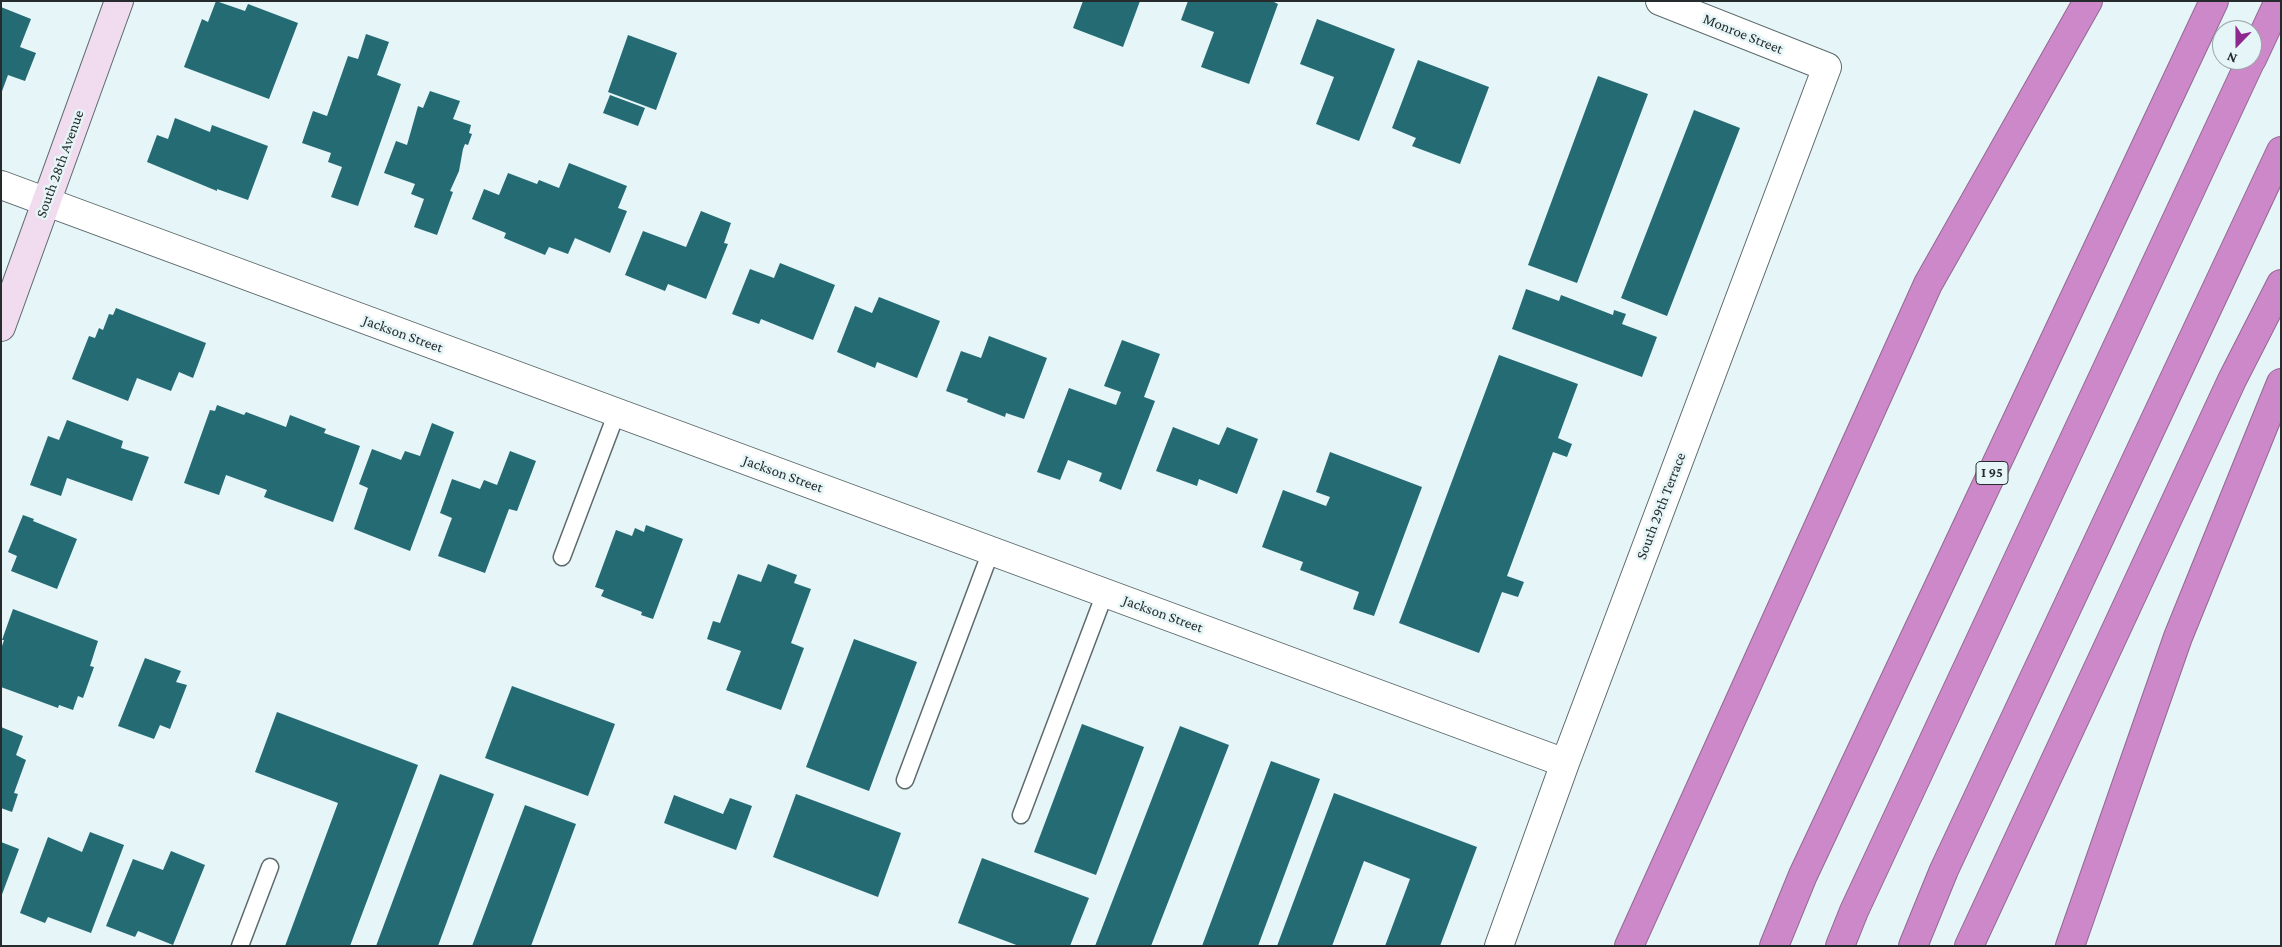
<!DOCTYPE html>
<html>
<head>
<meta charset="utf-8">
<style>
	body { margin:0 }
	#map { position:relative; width:2282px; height:947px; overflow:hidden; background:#e6f5f7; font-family:"Crimson Pro",serif }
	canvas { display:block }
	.frame { position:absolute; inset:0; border:2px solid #262c2d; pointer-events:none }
	.north { position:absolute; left:2212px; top:20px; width:50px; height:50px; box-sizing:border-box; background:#e6f5f7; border:1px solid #99a5a6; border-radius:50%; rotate:202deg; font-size:14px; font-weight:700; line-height:20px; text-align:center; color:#262c2d }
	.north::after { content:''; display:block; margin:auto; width:18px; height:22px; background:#8e288e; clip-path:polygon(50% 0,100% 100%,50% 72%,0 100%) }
</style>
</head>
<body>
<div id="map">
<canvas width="2282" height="947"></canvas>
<div class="frame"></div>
<div class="north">N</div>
</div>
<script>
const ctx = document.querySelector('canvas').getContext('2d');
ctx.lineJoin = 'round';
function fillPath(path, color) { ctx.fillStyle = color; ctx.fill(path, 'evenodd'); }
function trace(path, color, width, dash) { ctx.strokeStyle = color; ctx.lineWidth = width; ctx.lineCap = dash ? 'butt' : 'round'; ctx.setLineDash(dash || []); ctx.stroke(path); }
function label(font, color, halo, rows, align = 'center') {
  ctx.font = font + ' "Crimson Pro",serif'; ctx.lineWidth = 5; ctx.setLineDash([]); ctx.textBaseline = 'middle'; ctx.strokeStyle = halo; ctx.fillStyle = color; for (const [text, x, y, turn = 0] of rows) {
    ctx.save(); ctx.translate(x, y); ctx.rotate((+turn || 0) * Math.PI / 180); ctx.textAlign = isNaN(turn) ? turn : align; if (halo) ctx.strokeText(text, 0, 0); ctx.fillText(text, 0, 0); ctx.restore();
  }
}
fillPath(new Path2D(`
	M216,1L245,11L248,4L298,23L269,99L184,67L202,19L208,22Z
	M1083,1H1140L1123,47L1073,28Z
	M1188,1H1272L1278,4L1249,84L1201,67L1214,32L1181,20Z
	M1,7L31,19L20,47L36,53L25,81L8,75L1,94Z
	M1317,19L1395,49L1359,141L1316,124L1334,77L1300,64Z
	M366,34L389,42L377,75L401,84L358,206L331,197L342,167L328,162L331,153L302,143L313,111L327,116L348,56L358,59Z
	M628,35L677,53L656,110L608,92Z
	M1418,60L1489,87L1460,164L1412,146L1416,138L1392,128Z
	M1598,76L1648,94L1577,283L1528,265Z
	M430,91L460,101L453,119L471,125L469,133L472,134L468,145L465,144L463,149L459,171L450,191L453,192L437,235L414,227L424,199L411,194L415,184L384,173L396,141L407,145L418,106L423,108Z
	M610,95L645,108L638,126L603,113Z
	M1694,110L1740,128L1667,316L1621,298Z
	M175,118L210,132L212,125L268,146L248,200L217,189V191L147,162L157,135L168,139Z
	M569,163L627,186L618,208L627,211L610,253L575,238L568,254L549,247L545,255L504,238L506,233L472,219L484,189L499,195L508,173L537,184L539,180L559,188Z
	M701,211L731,223L724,243L728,244L706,299L668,284L665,291L625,275L643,231L686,247Z
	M780,263L835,285L813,340L761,319L759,324L732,314L750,269L774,278Z
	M1526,289L1559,301L1561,295L1613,315L1614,310L1626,314L1622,324L1657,337L1642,377L1512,329Z
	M879,297L940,321L917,378L877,362L875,368L837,352L855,306L872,313Z
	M116,308L206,343L193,378L179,372L171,391L137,378L128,401L72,379L89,336L95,338L99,328L103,330L109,314L113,315Z
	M989,336L1047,358L1024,419L1006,413L1005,417L967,402L968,399L946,391L961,351L981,358Z
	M1122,340L1160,354L1144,397L1155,401L1121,490L1099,481L1102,473L1068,460L1060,480L1037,472L1069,388L1116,405L1121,392L1104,386Z
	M1499,355L1578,384L1558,438L1572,444L1567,457L1553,452L1507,576L1524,582L1518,597L1502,592L1479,653L1399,623Z
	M217,405L244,415L246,412L286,427L290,415L326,429L324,433L360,446L333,522L264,497L267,490L226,475L219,495L184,483L210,410L215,411Z
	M67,420L123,441L121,448L149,457L132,501L67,478L61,496L30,485L48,436L59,440Z
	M432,423L454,432L410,551L354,529L368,488L359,484L372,449L401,460L405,451L420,456Z
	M1173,427L1219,445L1227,427L1258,439L1237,494L1199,479L1197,486L1156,471Z
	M510,451L536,461L517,511L509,509L485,573L438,556L452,518L440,513L452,479L480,489L484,480L497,485Z
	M1330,452L1422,487L1374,616L1353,609L1359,592L1300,570L1303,562L1262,547L1283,490L1326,506L1330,497L1316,492Z
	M23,515L34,519L33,521L77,539L57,589L11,571L17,556L8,552Z
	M646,525L683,539L653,619L641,615L642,612L601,596L604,590L595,587L616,530L632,536L635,528L644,532Z
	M768,564L797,575L794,583L811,589L791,643L804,648L781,710L726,690L741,651L707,639L713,621L720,623L738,574L761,582Z
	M13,609L98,641L90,666L94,667L83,698L78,696L73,710L59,705L58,708L1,687V649L4,640H2Z
	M854,639L917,662L869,791L806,767Z
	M145,658L181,671L176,682L187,685L170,729L160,725L154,739L118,726Z
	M512,686L615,724L588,796L485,758Z
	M277,712L418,765L350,946H285L338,803L255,772Z
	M1082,724L1144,747L1096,875L1034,852Z
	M1180,726L1229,745L1151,946H1095Z
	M1,727L23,736L16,755L26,760L14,793L18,794L12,812L1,808Z
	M1271,761L1320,779L1258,946H1202Z
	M440,774L494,794L438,946H376Z
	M1334,793L1477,847L1440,946H1385L1410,879L1364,861L1332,946H1277Z
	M796,794L901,833L878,897L773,857Z
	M674,795L723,814L730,798L752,806L736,850L664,823Z
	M525,805L576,824L531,946H472Z
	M90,832L124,845L91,933L48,917L45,923L20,913L48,837L82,852Z
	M1,842L19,849L1,897Z
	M171,851L205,865L173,945L138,931L135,937L106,926L133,859L163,870Z
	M982,858L1089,898L1070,946H1019L958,923Z`), '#246b74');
const lane = new Path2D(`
	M562,557L617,412
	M905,780L991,551
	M1021,815L1105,593
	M240,946L270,867`);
const street = new Path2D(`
	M1,185L1565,763
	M1499,946L1565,763L1827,67L1660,1`);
const secondary = new Path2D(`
	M1,327L119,1`);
const highway = new Path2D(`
	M2252,59L2279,1
	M1629,946L1928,284L2088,1
	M1774,946L1803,875L2214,1
	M1840,946L1854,911L2251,60
	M1913,946L1944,870L2281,151
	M1969,946L2232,380L2281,284
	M2070,946L2178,637L2281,383`);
trace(lane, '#5d6a6c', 19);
trace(street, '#5d6a6c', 30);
trace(secondary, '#5d6a6c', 30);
trace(highway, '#936893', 30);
trace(lane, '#fff', 16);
trace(street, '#fff', 28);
trace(secondary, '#f0dbef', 28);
trace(highway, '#cd88ca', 28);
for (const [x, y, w] of [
	[1992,473,32]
]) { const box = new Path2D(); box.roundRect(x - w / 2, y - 11.5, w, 23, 4); ctx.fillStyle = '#e6f5f7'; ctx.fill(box); trace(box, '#262c2d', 1); }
label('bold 14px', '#262c2d', null, [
	["I 95",1992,473]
]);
label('15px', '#262c2d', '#e6f5f7', [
	["Monroe Street",1743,34,22],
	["South 28th Avenue",60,164,-70],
	["Jackson Street",403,334,20],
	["Jackson Street",783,474,20],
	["South 29th Terrace",1661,506,-69],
	["Jackson Street",1163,614,20]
]);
</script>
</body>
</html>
